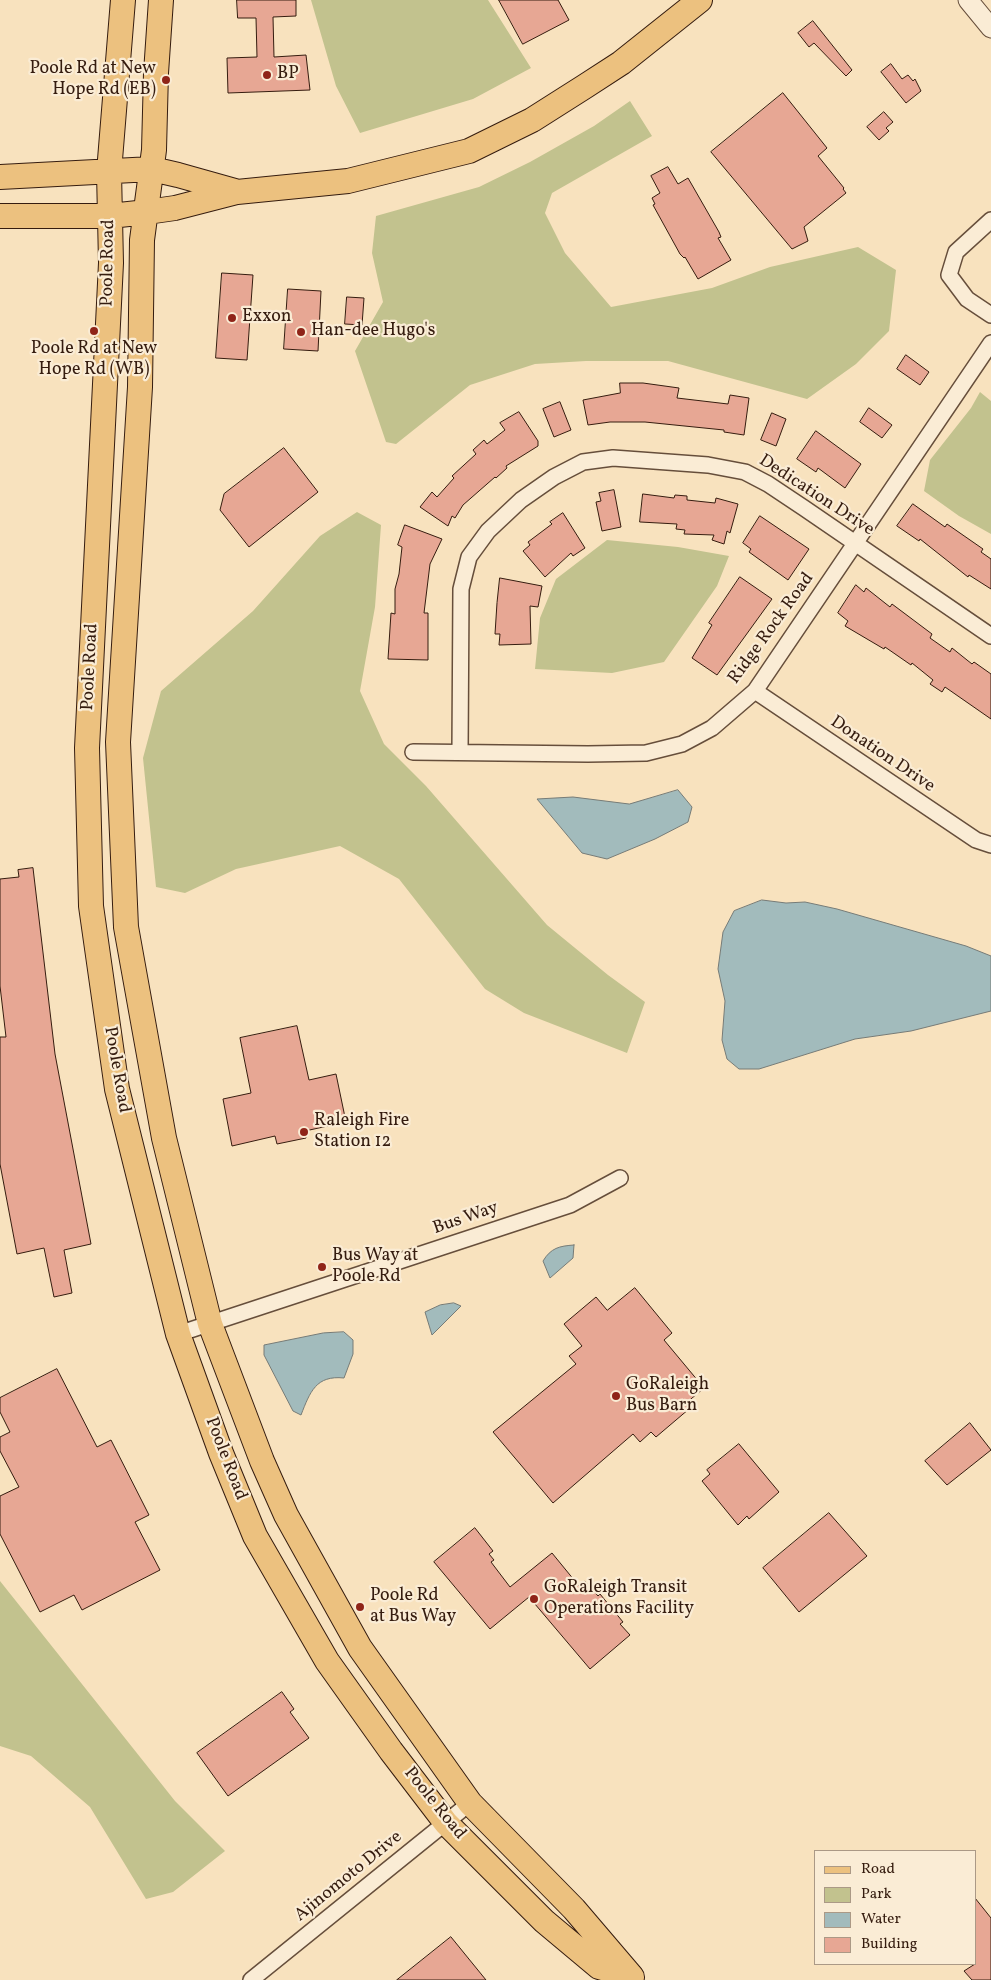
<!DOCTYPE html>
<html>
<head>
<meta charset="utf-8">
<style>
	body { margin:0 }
	#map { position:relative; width:991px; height:1980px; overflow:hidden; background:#f8e2be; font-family:Vollkorn,serif }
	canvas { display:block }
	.legend { position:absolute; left:814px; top:1850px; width:162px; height:115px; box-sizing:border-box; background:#faecd5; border:1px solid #ab9986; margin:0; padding:6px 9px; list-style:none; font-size:15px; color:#351c0f }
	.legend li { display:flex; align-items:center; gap:10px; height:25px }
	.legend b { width:25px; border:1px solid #ab9986 }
</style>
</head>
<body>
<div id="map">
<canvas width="991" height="1980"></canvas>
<ul class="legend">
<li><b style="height:6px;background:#ecc17f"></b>Road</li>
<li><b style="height:14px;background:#c2c28e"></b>Park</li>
<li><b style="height:14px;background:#a2bbbc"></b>Water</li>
<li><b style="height:14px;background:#e7a794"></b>Building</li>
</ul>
</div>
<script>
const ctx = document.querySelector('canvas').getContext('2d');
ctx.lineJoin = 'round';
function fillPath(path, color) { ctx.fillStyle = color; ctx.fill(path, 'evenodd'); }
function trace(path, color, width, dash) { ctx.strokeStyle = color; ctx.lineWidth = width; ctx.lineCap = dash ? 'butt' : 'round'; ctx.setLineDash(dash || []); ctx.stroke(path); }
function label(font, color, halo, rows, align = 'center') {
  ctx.font = font + ' Vollkorn,serif'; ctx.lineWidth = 4.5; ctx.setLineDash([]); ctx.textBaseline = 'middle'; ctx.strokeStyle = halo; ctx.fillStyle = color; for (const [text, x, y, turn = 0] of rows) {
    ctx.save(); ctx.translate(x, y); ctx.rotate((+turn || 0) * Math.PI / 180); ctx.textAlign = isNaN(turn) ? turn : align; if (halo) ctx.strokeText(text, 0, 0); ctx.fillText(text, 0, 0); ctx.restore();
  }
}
fillPath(new Path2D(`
	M311,0H488L531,68L473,99L360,133L336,86Z
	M630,101L652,136L552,193L545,213L565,253L611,307L712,288L770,267L858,247L896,270L889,331L856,364L807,399L668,361H586L535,364L470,385L396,444L386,442L355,351L383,302L372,253L376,216L479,187L530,162L594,126Z
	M980,392L991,401V534L959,516L924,491L930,460L971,408Z
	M357,512L381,525L375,607L360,691L384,744L426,786L547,925L608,975L645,1002L627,1053L524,1013L485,989L399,879L340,846L236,869L185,893L156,887L143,758L161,691L253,611L320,536Z
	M607,540L678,547L729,556L717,586L664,662L612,673L535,669L540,618L556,579Z
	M0,1581L175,1801L225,1851L173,1892L146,1899L90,1807L31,1756L0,1746Z`), '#c2c28e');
const water = new Path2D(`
	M678,790L692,807L688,822L655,839L607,859L582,853L537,799L573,797L629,804Z
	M762,900L786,903L805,902L837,909L966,946L991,956V1011L911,1031L855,1039L759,1069H739L727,1059L722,1040L725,1001L718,969L723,932L734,911Z
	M574,1245L573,1258L550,1278L543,1261C551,1248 559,1246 574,1245Z
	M454,1303L461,1306L432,1335L425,1312L440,1305Z
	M344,1332L353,1340V1354L344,1378C316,1375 310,1392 301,1415L293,1411L264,1355V1345L323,1333Z`);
fillPath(water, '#a2bbbc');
trace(water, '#767b77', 1);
const building = new Path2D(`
	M237,0H296V16L273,17L274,57L306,55L310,90L228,93L227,58L257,57L256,18H238Z
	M499,0H558L569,20L523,44Z
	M813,21L852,70L846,76L814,43L809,47L798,33Z
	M891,64L902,79L908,75L913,81L915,79L921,91L906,103L881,72Z
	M783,93L827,148L818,156L844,188L843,189L846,193L804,227L808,241L792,249L711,152Z
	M884,112L893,122L886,128L889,131L879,140L867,127Z
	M668,167L678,184L688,178L719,232L721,237L718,238L731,260L698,279L685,257L684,258L680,254L653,205L655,204L652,198L660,193L651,176Z
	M222,273L253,275L247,360L216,358Z
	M288,289L321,291L318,351L284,349Z
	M347,297L364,298L362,325L345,324Z
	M906,355L929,372L920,385L897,369Z
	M620,383H643L679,388L677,398L728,404L730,395L749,398L744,435L724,432V430L645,422H610L588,425L583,400L620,393Z
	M560,402L571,430L554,437L543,409Z
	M869,408L892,425L882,438L860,422Z
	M519,412L538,441V446L506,466L507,468L496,478L495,477L463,505L455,518L452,516L448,526L420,507L432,492L437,497L454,478L452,476L476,454L473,450L484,440L487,444L505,430L500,423Z
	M772,413L786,419L776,446L761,440Z
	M816,431L861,464L845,488L818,468L816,472L797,459Z
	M284,448L318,492L249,547L220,510L224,494Z
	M614,490L621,527L602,531L596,502L601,501L599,493Z
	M643,494L674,498L675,495L687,496V500L715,503L716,498L738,504L730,533L727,531L724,544L712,540L714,535L684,534L685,530L676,529L677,524L640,522Z
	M913,504L945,527L947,524L983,549L981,552L991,559V589L969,575L968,577L920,539L919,541L897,526Z
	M563,513L585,548L573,556L571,553L545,577L523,551L530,545L528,542L552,524L550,522Z
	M760,516L809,549L788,580L749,552L751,549L743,543Z
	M405,525L442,539L430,564L424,613H428V660L388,659L391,613L395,614V589L399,574L402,547L398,545Z
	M740,577L772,599L717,675L692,658L712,625L709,623Z
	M500,578L542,586L538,607L530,606L531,644L499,645L500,634H495L497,603Z
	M856,585L864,592L866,588L890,607L892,604L932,634L930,638L950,652L952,648L972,664L974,662L991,674V719L945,687L942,692L930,684L933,680L912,663L911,665L885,647L884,649L845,626L848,621L838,613Z
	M33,868L55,1054L91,1244L64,1250L72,1293L54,1297L44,1248L17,1254L0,1164V1037H6L0,986V879L19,877L18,870Z
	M297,1026L309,1080L336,1074L346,1122L305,1131L306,1138L277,1144L275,1136L232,1146L223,1099L251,1093L240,1038Z
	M635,1288L672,1333L664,1340L704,1388L685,1404L689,1409L656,1437L651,1432L640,1442L633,1434L553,1503L493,1432L576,1364L569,1356L582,1346L564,1324L596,1297L607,1310Z
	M57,1369L97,1447L111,1440L149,1515L135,1522L160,1570L82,1610L74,1595L40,1612L0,1534V1496L19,1487L0,1451V1437L10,1432L0,1412V1398Z
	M970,1423L991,1450L947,1485L925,1461Z
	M739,1444L779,1492L749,1519L747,1516L738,1525L702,1481L710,1474L707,1470Z
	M829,1513L867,1556L799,1612L763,1568Z
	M475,1528L493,1551L489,1554L494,1560L491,1562L510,1587L552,1553L579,1586L585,1581L598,1596L600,1594L623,1622L620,1624L630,1635L590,1669L529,1597L490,1629L434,1562Z
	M282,1692L294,1709L290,1712L309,1738L228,1796L197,1753Z
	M975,1898L991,1918V1980H972L964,1971L975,1964Z
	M451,1937L486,1980H397Z`);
fillPath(building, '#e7a794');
trace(building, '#351c0f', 1);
const minor = new Path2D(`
	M991,220L956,252L949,275L967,299L991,315
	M755,691L976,840L991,845
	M413,752L588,754L646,753L682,744L712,728L755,691L991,343
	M460,752L461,589L469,557L488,531L521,500L554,477L583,462L613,458L708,465L745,472L768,484L804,508L991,636
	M178,1334L570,1205L620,1178
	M251,1980L470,1803`);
const tertiary = new Path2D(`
	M968,0L991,28`);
const primary = new Path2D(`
	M123,0L109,172L111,263L87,748L91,906L117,1089L178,1334L221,1453L255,1536L327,1661L391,1751L446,1823L544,1921L599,1967L628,1975
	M161,0L156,73L154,150L142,240L140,387L118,742L126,927L164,1138L210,1324L262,1461L286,1515L360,1648L470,1803L574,1909L632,1977
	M0,177L152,169L178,175L235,191
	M0,216H110L147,212L175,208L237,192L348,181L469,151L532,120L584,87L621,63L700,0`);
trace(minor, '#664e3b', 18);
trace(tertiary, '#664e3b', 21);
trace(primary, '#351c0f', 26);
trace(minor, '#faecd5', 15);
trace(tertiary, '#faecd5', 19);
trace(primary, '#ecc17f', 24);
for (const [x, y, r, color] of [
	[267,75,5,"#8f2418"],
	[166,80,5,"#8f2418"],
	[232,318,5,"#8f2418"],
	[94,331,5,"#8f2418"],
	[301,332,5,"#8f2418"],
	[304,1132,5,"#8f2418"],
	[322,1267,5,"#8f2418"],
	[616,1396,5,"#8f2418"],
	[534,1599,5,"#8f2418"],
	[360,1607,5,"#8f2418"]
]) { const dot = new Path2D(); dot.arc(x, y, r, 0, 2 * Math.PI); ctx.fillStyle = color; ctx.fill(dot); trace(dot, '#faecd5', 2); }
label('18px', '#351c0f', '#faecd5', [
	["Poole Rd at New",156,70,"right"],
	["Hope Rd (EB)",156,91,"right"],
	["BP",277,75],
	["Exxon",242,318],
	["Han-dee Hugo's",311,332],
	["Poole Rd at New",94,350,"center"],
	["Hope Rd (WB)",94,371,"center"],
	["Raleigh Fire",314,1122],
	["Station 12",314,1143],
	["Bus Way at",332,1257],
	["Poole Rd",332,1278],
	["GoRaleigh",626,1386],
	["Bus Barn",626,1407],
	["GoRaleigh Transit",544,1589],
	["Operations Facility",544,1610],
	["Poole Rd",370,1597],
	["at Bus Way",370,1618]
], 'left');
label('18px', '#351c0f', '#faecd5', [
	["Poole Road",109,263,-89],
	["Dedication Drive",816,496,33],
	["Ridge Rock Road",772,629,-54],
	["Poole Road",91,667,-87],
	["Donation Drive",882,755,34],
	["Poole Road",116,1070,80],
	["Bus Way",466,1219,-19],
	["Poole Road",225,1459,69],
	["Poole Road",434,1804,51],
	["Ajinomoto Drive",349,1877,-39]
]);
</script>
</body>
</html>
